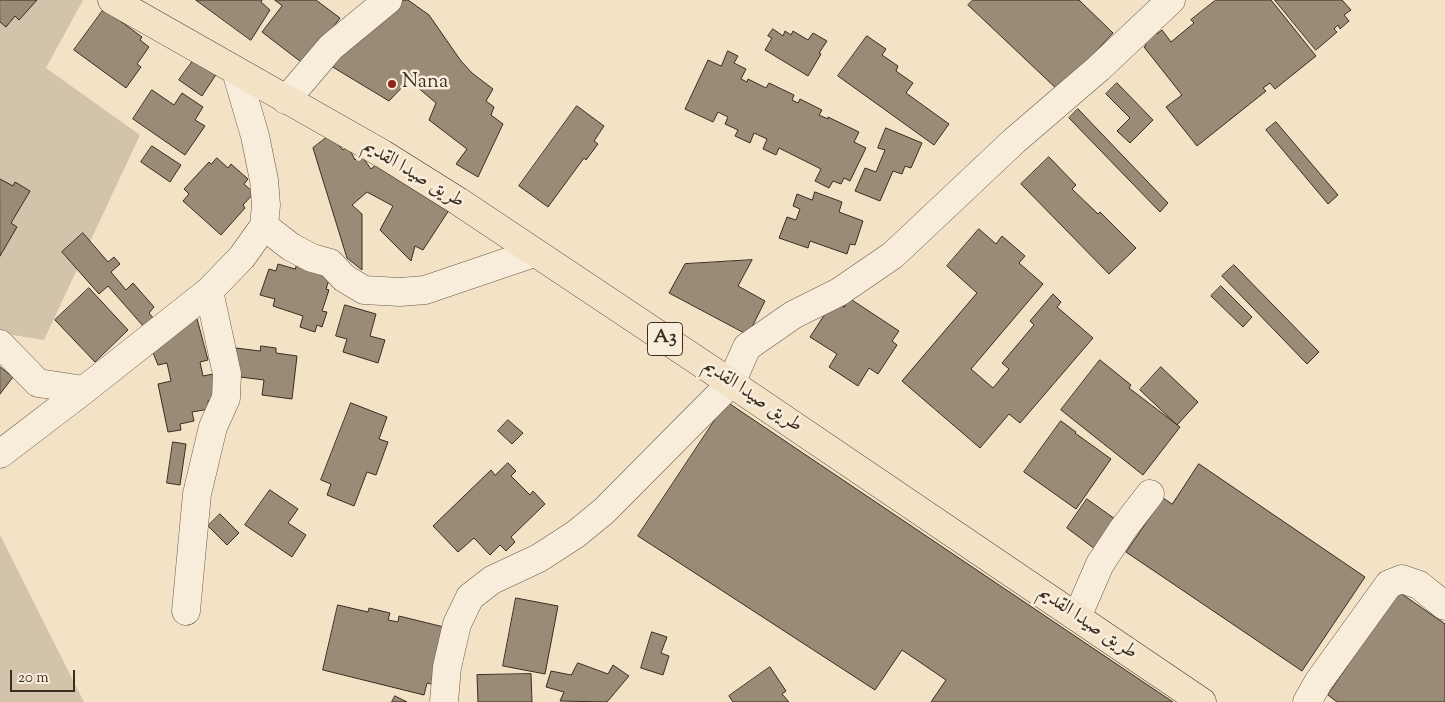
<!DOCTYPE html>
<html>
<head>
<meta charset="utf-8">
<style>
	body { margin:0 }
	#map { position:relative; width:1445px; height:702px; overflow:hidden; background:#f4e2c7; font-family:"Sorts Mill Goudy",serif }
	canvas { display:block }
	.scale { position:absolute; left:10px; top:670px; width:65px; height:22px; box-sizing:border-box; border:2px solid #382d20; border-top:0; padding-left:6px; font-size:15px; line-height:18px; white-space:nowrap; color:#382d20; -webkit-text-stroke:4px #f8ecdb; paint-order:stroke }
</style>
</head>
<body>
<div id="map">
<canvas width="1445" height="702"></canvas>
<div class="scale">20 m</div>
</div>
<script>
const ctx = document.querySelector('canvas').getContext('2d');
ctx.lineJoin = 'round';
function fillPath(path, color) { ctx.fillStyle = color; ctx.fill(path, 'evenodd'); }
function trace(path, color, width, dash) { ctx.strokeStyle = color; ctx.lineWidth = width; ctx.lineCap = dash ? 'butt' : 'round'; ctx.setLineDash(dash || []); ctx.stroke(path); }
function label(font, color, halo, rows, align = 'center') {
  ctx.font = font + ' "Sorts Mill Goudy",Amiri,serif'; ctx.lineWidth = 5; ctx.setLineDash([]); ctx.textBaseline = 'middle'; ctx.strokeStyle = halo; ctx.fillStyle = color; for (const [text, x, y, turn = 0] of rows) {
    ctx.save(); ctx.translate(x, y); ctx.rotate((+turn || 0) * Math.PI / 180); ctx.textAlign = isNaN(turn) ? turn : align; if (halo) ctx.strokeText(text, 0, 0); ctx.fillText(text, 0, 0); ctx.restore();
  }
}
fillPath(new Path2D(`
	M0,0H83L46,68L140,135L44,340L0,333Z
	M0,535L84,702H0Z`), '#d4c3ab');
const building = new Path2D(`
	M0,0H37L19,20L15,16L6,27L0,22Z
	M196,0H262L261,2L270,10L251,40Z
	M275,0H316L340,18L305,65L262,32L282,6Z
	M398,0H408L429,15L461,61L472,73L493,89L486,101L494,107L491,115L503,124L478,177L456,164L467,149L429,120L436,103L409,80L389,101L331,66Z
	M973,0H1079L1113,33L1059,91L968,5Z
	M1216,0H1271L1316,56L1275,89L1270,83L1263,88L1266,91L1197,146L1166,107L1182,95L1144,47L1146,46L1141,39L1154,29L1157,34L1162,30L1171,42L1194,23L1191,20Z
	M1275,0H1342L1351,10L1344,15L1349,21L1340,29L1338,25L1334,29L1337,32L1316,50Z
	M104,9L142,37L140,40L149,47L137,64L141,67L126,88L74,50Z
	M773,29L783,36L785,31L791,35L793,31L808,40L813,33L827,41L819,53L821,54L808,76L765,50L772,38L768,36Z
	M867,36L886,49L882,55L898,66L896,71L913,83L906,93L949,124L934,145L838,76Z
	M728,51L738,56L734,63L746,69L741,79L747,82L748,79L766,88L769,83L794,95L792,100L798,103L800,99L822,110L819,115L828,119V117L859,132L854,142L866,148L850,181L844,178L841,184L833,181L829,188L815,181L821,169L779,148L776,155L763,149L767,139L754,133L750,143L735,136L738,130L725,124L728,117L718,112L713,122L685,109L708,60L721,66Z
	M195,58L217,73L202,96L179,80Z
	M1117,83L1153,120L1130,143L1117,131L1130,118L1106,94Z
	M152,90L174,105L182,93L203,107L195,120L205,126L185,155L133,119Z
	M577,106L604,126L594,141L598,144L586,160L584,158L548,207L519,186Z
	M1078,109L1168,203L1160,212L1069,118Z
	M1276,122L1338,195L1328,204L1266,130Z
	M886,128L922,143L911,168L905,166L902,174L893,171L880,201L855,191L865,168L876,172L885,150L878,148Z
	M330,135L343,150L348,146L355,160L361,155L371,169L378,163L451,207L423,250L415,246L411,261L380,230L393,206L367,192L352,205L362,214V270L347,258L313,148Z
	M152,146L181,165L170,182L141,162Z
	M1049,157L1076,185L1072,189L1098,214L1100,212L1136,248L1109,274L1021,184Z
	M217,158L228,168L231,164L248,179L244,184L254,193L243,205L245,208L221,235L183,201L189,194L184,189L209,162L211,164Z
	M0,179L13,186L15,182L30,191L11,223L17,227L0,256Z
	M815,192L842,202L839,212L863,221L855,245L850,244L847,254L810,241L808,248L779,238L787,217L796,220L800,209L793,206L797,194L812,200Z
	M979,229L996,244L1002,236L1025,256L1019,263L1043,284L971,369L993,388L1009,369L1002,363L1034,325L1030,321L1053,294L1061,302L1057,307L1093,338L1020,423L1009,414L980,448L902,381L977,293L947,266Z
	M83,233L108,262L114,257L120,264L111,272L126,290L133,283L154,307L149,313L154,319L144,327L108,286L99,294L62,252Z
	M298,260L332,271L326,289L329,290L322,311L327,312L322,327L317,325L315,332L300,327L303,316L273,306L275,299L260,295L269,269L276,271L278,264L295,269Z
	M752,260L738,286L765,301L748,335L669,293L685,264Z
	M1234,265L1319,352L1307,364L1222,276Z
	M1221,286L1252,317L1243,327L1211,296Z
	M89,288L128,330L95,362L55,320Z
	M849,298L899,331L892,341L897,345L878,374L869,368L858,386L829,367L837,354L810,337L834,300L844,307Z
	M345,305L376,314L370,336L385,340L378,363L343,352L347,339L336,336Z
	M196,315L208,360L200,362L203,376L213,374L218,399L208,401L209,409L192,412L194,421L180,424L181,430L168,432L158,384L171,381L167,363L158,365L152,350Z
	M261,346L276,348V353L297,356L292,399L262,395L264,380L232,376L236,348L260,351Z
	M1100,360L1131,385L1129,388L1180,427L1143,475L1061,410Z
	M0,367L13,377L0,394Z
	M1161,367L1198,402L1177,425L1140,390Z
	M727,402L1173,702H931L946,680L902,650L875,690L638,536Z
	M351,403L387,417L379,439L388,442L376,475L367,472L354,506L327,495L331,484L321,480Z
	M508,420L523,433L512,444L498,431Z
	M1061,421L1076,432L1075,433L1111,459L1076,509L1024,472Z
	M173,442L186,444L180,485L167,483Z
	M508,463L516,471L511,476L530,495L533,491L545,504L511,537L515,542L506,551L500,545L490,555L474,538L458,552L433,526L491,470L495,475Z
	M1199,464L1365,577L1302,671L1126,552L1163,498L1172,504Z
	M270,490L298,509L288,523L306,535L292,557L245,525Z
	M1087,499L1115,519L1095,549L1067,528Z
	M220,514L239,533L227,545L208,526Z
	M1399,592L1445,624V702H1337L1328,695Z
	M516,598L558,606L545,674L503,666Z
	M338,605L368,612L369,608L390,613L388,620L398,622L399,616L452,629L438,686L427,683L424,695L323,670Z
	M652,632L667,637L661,653L669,656L663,675L641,668Z
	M578,663L608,674L613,665L629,676L607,702L560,701L564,692L546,687L551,671L571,675Z
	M770,667L786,691L782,694L789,702H733L729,696Z
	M531,674L532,702H478L477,675Z
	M395,696L407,702H392Z`);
fillPath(building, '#9a8b77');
trace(building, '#382d20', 1);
const minor = new Path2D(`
	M286,100L331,47L388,0
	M264,226L291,247L312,258L330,263L344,278L364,290L400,292L425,290L534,253
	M0,344L38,383L84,390L209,291L242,257L264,226L266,205L264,180L255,136L236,71
	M0,454L84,390
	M186,611L197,494L213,427L226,398L227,374L209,291
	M1077,617L1100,564L1123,529L1150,494
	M444,702L447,667L457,624L470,597L492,580L539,558L576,534L604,511L731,383L747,347L793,315L839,292L893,255L1014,141L1099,68L1171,0
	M1307,702L1319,681L1389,584L1402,579L1419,585L1445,606`);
const highway = new Path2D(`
	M112,0L383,154L458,201L731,383L1202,702`);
trace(minor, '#675a4a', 29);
trace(highway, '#382d20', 29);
trace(minor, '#f8ecdb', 28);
trace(highway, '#f4e2c7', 28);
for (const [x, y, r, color] of [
	[392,84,5,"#8f2418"]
]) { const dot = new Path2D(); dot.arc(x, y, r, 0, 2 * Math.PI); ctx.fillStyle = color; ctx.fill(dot); trace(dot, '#f8ecdb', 2); }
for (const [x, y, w] of [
	[665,339,35]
]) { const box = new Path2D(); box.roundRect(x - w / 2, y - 16.5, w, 33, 4); ctx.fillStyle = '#f8ecdb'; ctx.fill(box); trace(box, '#382d20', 1); }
label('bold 19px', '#382d20', null, [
	["A3",665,339]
]);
label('20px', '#382d20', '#f8ecdb', [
	["Nana",402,84]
], 'left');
label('20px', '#382d20', '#f8ecdb', [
	["طريق صيدا القديم",413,175,31],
	["طريق صيدا القديم",752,397,34],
	["طريق صيدا القديم",1087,624,34]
]);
</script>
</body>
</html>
